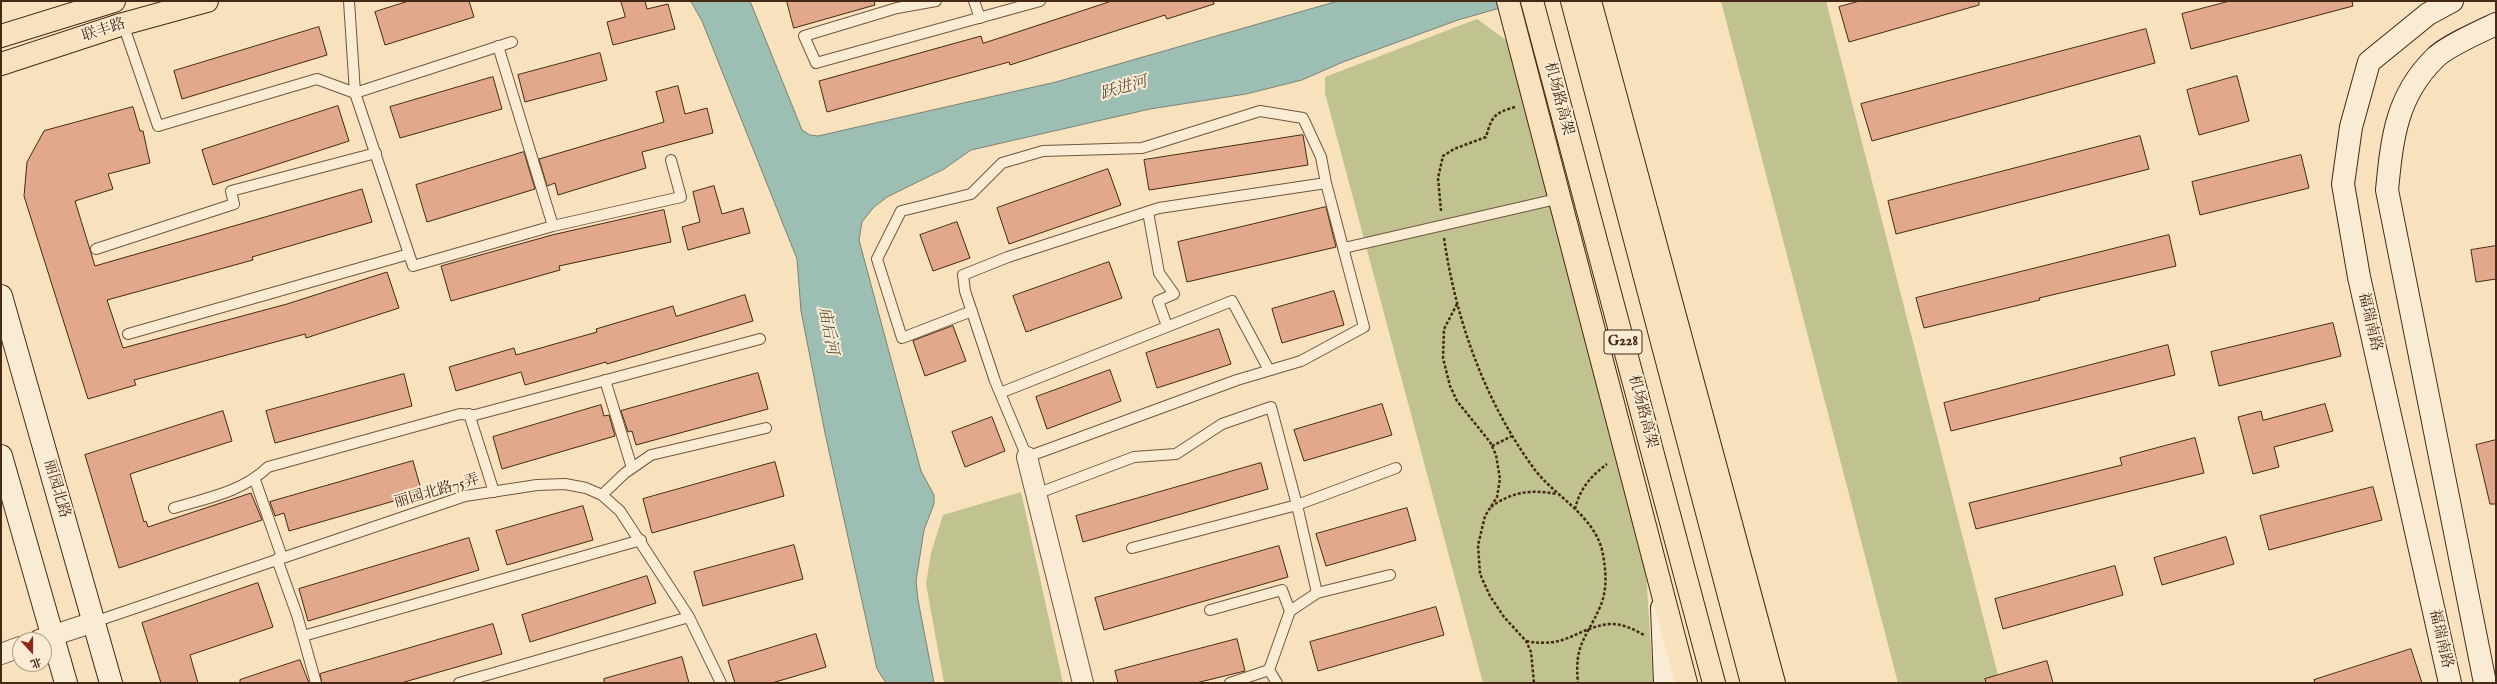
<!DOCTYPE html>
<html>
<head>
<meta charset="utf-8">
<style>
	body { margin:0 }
	#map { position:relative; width:2497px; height:684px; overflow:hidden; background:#f8e2bd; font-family:"IM FELL English","Noto Serif SC",serif }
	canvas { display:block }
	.frame { position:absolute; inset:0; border:2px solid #452815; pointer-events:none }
	.north { position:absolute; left:12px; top:632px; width:40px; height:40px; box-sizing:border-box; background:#faecd4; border:1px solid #b29e88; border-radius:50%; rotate:159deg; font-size:11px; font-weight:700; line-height:16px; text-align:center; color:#452815 }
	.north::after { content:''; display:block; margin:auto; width:14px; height:18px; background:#8f2418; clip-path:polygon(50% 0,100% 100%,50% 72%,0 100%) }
</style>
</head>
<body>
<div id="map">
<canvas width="2497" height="684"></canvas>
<div class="frame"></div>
<div class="north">北</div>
</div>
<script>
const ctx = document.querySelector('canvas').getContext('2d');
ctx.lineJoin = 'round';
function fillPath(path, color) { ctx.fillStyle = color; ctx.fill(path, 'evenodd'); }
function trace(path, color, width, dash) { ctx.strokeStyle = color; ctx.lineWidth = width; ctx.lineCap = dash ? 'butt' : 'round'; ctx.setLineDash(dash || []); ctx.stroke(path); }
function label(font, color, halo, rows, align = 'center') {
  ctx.font = font + ' "IM FELL English","Noto Serif SC",serif'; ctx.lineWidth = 4; ctx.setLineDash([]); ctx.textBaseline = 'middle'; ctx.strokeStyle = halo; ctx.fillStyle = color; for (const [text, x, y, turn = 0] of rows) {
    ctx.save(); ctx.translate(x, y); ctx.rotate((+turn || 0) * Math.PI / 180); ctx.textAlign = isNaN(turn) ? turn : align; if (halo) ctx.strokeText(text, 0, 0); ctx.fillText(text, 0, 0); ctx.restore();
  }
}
fillPath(new Path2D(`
	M1721,1H1826L2000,683H1898Z
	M1477,19L1506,40L1556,213L1646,571L1653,683H1483L1325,93V77Z
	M1021,492L1063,683H944L926,584L931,553L943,515Z`), '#c0c28f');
const water = new Path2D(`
	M691,1H750L802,130L810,135L818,136L1056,82L1338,1H1524L1458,20L1343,62L1302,80L1246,94L1150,109L971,150L944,169L887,197L873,208L862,222L859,240L921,471L934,495V504L924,530L916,581L918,600L934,683H886L877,669L825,433L801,311L797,259L702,21Z`);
fillPath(water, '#9dbeb2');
trace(water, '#7a8273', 1);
const building = new Path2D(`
	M409,1H469L474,17L385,45L375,12Z
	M621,1H645L647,9L668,4L675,29L613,45L607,22L625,17Z
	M787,1H874L875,5L794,28Z
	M1112,1H1213L1214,4L1167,19L1165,15L1010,65L1009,62L827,112L819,81L981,36L983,43Z
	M1860,1H1979V5L1849,42L1839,7Z
	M2230,1H2352L2353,6L2191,49L2182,14Z
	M319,27L327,55L182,99L174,71Z
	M2146,29L2155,63L1872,141L1861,104Z
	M600,53L607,80L525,102L518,75Z
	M2237,76L2249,121L2199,135L2187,90Z
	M493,77L502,109L400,138L390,107Z
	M678,86L685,114L707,108L713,133L642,152L646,168L558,195L555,183L547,186L539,159L664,122L656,92Z
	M338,106L349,141L213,185L202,150Z
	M133,107L140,131H143L150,163L108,174L113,189L75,201L95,266L362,189L372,222L252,257L253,260L107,300L123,348L287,304L387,272L399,308L306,338L305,334L134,380L136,385L88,399L24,196L27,162L44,131Z
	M1303,135L1308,165L1149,190L1144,160Z
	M2140,136L2149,169L1896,234L1888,201Z
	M524,152L535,189L427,222L416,185Z
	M2301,155L2309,188L2200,215L2192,182Z
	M1108,169L1121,205L1009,244L997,208Z
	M714,186L722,214L743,208L750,233L688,250L682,227L700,222L693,192Z
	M1326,207L1336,247L1187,282L1178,242Z
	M664,210L671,242L559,266L560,270L451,301L441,266L552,235Z
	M957,222L970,258L933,271L920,235Z
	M2169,235L2176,266L2039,298L2040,300L1924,328L1916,298Z
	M2496,246V279L2476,282L2471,250Z
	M1109,262L1122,298L1026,332L1013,296Z
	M1334,291L1344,325L1282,343L1272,309Z
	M745,295L753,321L607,364L606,362L525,385L521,372L456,391L449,367L514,348L516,355L597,332L596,329L673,306L676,316Z
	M2333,323L2341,356L2219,386L2211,352Z
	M953,326L966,361L925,376L913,341Z
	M1219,329L1231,364L1157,388L1146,353Z
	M2168,345L2175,375L1951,431L1944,403Z
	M1110,370L1121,401L1047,429L1036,397Z
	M758,373L768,409L636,445L632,431L628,432L621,411Z
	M404,374L412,406L275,443L266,411Z
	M1382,404L1392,435L1304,461L1294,430Z
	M2325,404L2333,431L2274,447L2279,467L2253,474L2238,417L2261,411L2263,420Z
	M601,405L604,416L609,415L615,436L502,469L493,437Z
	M223,411L232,441L130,474L144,522L146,521L148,527L251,493L262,520L119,568L85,455Z
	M992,417L1005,451L965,467L952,432Z
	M2195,438L2204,473L1976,529L1969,503L2122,465L2120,458Z
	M2496,440V504H2490L2476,445Z
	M413,461L422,493L289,531L284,513L275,516L270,502Z
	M775,462L784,496L652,533L643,499Z
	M1261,463L1268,489L1083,542L1076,516Z
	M2373,487L2382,520L2269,550L2260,516Z
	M583,506L593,540L507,565L496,531Z
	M1407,508L1416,540L1326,566L1316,534Z
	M2226,537L2234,564L2162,585L2154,558Z
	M469,538L479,570L308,621L299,589Z
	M794,545L803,579L703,606L694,572Z
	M1279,546L1288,577L1104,630L1095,598Z
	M2115,566L2123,595L2003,629L1995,599Z
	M647,576L656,603L530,642L522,615Z
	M258,583L273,627L190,655L198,683H161L142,623Z
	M1436,607L1444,635L1318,671L1310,642Z
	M493,624L502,654L401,683H322L320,674Z
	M816,634L826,667L772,683H735L728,661Z
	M1237,639L1245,671L1196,683H1118L1115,671Z
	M2411,649L2422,683H2315L2314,680Z
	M682,657L689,683H604V679Z
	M300,660L309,683H240V680Z
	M2047,661L2053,683H1986L1985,679Z`);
fillPath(building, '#e2a88c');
trace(building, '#452815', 1);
const lane = new Path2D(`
	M349,1L355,93L413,266L553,226L498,46
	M936,1L897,8L804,36L816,63L1040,1
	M974,1L980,18
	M123,24L158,126L317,79L355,93L512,42
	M1326,183L1364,327L1301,361L1237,380L1027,457L995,381L965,291L963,275L1008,257L1159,208Z
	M1148,212L1159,273L1174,294L1158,301L1167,326
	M553,226L681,197L671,160
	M1344,248L1561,198
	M96,249L234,204L231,191L376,153
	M972,311L902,338L877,259L901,211L971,194L1002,163L1043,151L1142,148L1260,111L1303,118L1321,157L1326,183
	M128,334L409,254
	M605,380L632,468
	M1000,393L1232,301L1269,370
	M469,414L494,492
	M255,480L282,557
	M1036,494L1134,457L1176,454L1222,424L1271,407L1297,505L1396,468
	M602,495L625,473L651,455L766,428
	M174,508C207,498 242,492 268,467L460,414L475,415L760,339
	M1132,548L1297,505L1317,593
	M277,559L297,615L316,683
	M1210,610L1282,590L1290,611
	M94,622L465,496L537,485L565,484L586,488L602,495L620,511L689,617L721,683
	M303,636L641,540
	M1269,670L1290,611L1317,593L1390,575
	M459,683L689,617
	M1230,683L1269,670L1277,683`);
const street = new Path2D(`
	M1027,457L1083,683
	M39,640L94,622
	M1,654L20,647`);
const secondary = new Path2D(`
	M1,296L111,683
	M1,456L66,683
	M1662,608L1665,683
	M2450,683L2359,277L2343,184L2351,127L2369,62L2428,14L2452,1
	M2485,683L2387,190C2392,139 2396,96 2435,58C2445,47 2481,31 2496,24`);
const primary = new Path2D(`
	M1508,1L1686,683
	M1590,1L1774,683
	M1,36L114,1
	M1,64L123,24L207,1`);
const highway = new Path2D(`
	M1532,1L1714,683
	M1572,1L1752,683`);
trace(lane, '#72563f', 12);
trace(street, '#72563f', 22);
trace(secondary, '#452815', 24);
trace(primary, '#452815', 24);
trace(highway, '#452815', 24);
trace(new Path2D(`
	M1441,211L1438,178L1443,156L1454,149L1486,137C1492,116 1494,113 1515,107
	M1444,238C1456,321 1485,402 1535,470C1556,497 1593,515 1602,550C1606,569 1608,589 1600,607C1586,639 1574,644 1578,683
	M1457,304L1444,329L1443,358L1450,386L1457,401L1490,442L1496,455L1500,479L1497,497L1485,516L1478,545L1480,574L1490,596L1504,617L1526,641L1531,652L1534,683
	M1492,446L1512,436
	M1491,507C1511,492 1531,489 1556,494
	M1575,509C1580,488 1591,476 1607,464
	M1526,641C1567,649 1576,628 1609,624C1621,623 1633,629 1644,635`), '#452815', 2.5, [3, 2]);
trace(lane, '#faecd4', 10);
trace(street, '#faecd4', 20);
trace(secondary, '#faecd4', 22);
trace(primary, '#f8e2bd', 22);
trace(highway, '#f8e2bd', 22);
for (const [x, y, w] of [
	[1623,342,38]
]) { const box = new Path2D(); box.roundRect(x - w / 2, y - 12, w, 24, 3); ctx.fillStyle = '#faecd4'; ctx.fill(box); trace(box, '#452815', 1); }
label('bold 14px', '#452815', null, [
	["G228",1623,342]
]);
label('15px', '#452815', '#faecd4', [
	["联丰路",104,31,-18],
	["机场路高架",1558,99,75],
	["福瑞南路",2369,322,77],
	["机场路高架",1642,412,75],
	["丽园北路",56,489,74],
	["丽园北路75弄",437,492,-16],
	["福瑞南路",2440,639,77]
]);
label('italic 16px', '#5b4e3c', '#faecd4', [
	["跃进河",1124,89,-16],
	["庙后河",827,331,79]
]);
</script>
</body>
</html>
